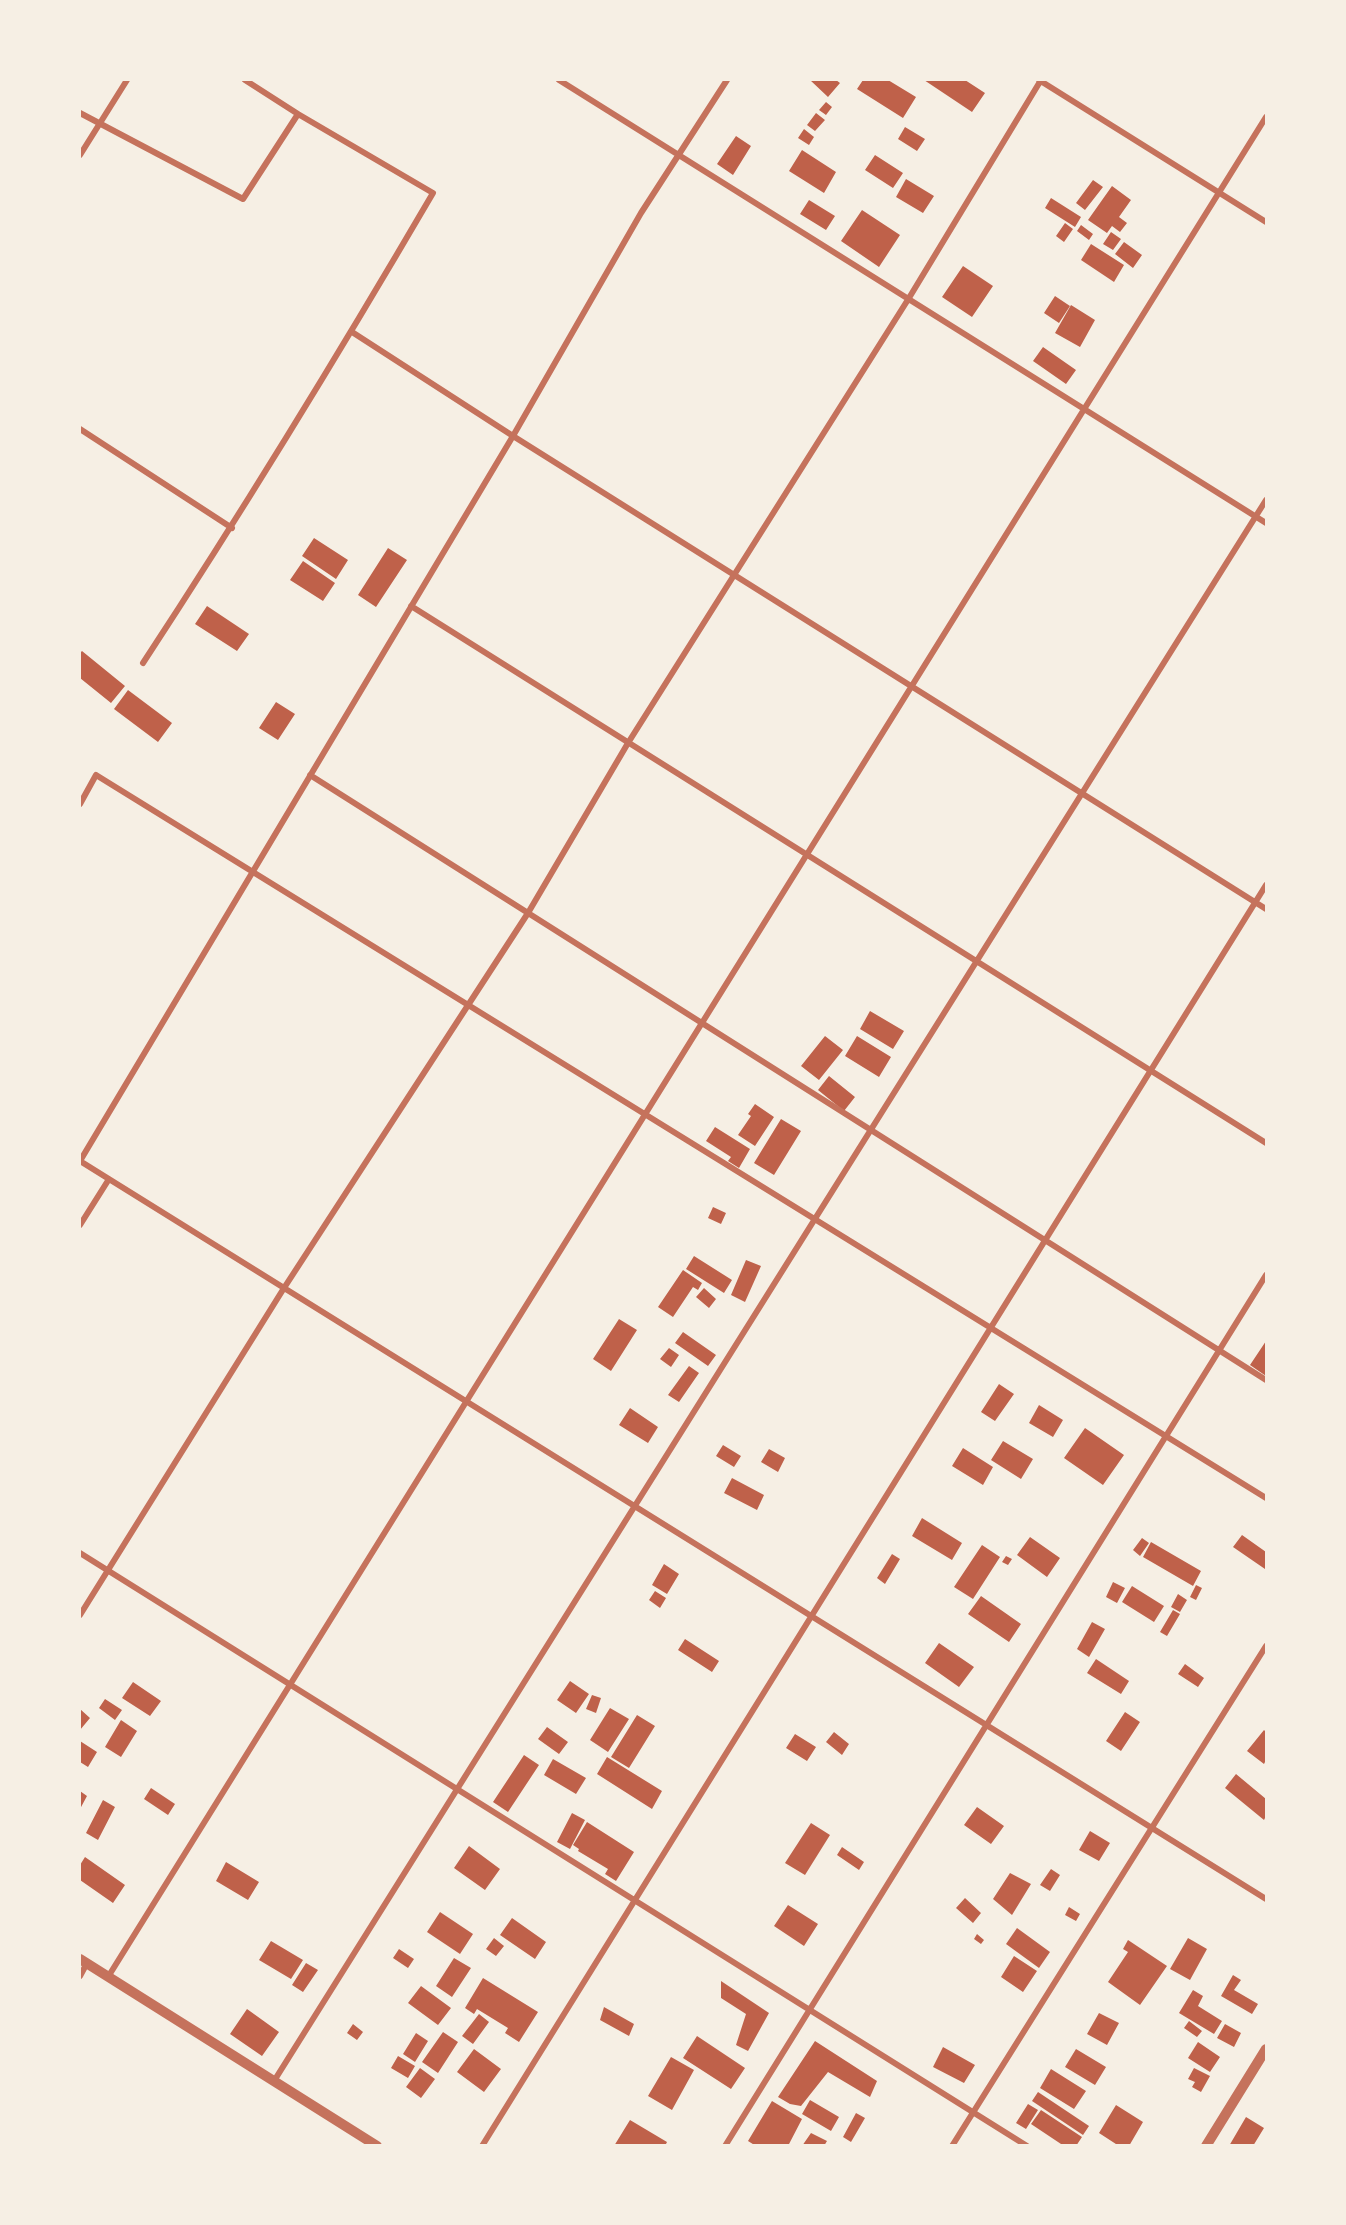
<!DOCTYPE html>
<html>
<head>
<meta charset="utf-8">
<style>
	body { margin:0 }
	#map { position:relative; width:1346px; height:2225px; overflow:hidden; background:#f6efe4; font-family:"Exo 2",sans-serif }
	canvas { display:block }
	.frame { position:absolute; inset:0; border:81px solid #f6efe4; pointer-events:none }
</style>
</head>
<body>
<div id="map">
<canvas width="1346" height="2225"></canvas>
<div class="frame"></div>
</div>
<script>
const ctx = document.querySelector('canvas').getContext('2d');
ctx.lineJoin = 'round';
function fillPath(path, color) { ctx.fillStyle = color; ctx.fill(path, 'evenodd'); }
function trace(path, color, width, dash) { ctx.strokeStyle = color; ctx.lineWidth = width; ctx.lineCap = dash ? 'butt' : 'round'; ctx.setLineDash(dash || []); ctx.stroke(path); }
fillPath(new Path2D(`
	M810,80H836L840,83L828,97Z
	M863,80H888L916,97L903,118L857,89Z
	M924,80H965L985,93L972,112Z
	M826,102L832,107L826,115L819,110Z
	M816,113L825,120L815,131L807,125Z
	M905,127L925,139L917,151L898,139Z
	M804,129L814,137L809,145L798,138Z
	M736,136L751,146L733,175L717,164Z
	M802,150L836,172L824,193L789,171Z
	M875,155L903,173L893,188L865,170Z
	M906,179L934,196L923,213L896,197Z
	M1093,180L1103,187L1085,210L1076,203Z
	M1112,186L1131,200L1119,217L1127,223L1120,232L1112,226L1107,233L1088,220Z
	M1051,198L1081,217L1075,227L1045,208Z
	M809,200L835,216L826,230L800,214Z
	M862,210L900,235L879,267L841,241Z
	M1065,223L1073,229L1064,242L1056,236Z
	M1081,225L1093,234L1089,240L1077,231Z
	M1111,232L1121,239L1113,250L1103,244Z
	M1124,242L1142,255L1133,268L1115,254Z
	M1091,244L1124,265L1114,282L1081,260Z
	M963,266L993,286L972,317L942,297Z
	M1055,296L1070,306L1059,323L1044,313Z
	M1071,305L1095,320L1080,347L1055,333Z
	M1043,347L1076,370L1066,384L1033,361Z
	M314,538L348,560L336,579L302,556Z
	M388,548L407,560L376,607L358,595Z
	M303,561L335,583L323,601L290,580Z
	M207,606L249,634L237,651L195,624Z
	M82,651L125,686L111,703L80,678V653Z
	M128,690L172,723L158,742L114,709Z
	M276,702L295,714L278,740L259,728Z
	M870,1011L904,1031L893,1049L860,1029Z
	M825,1036L843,1050L819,1080L801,1066Z
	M857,1036L891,1057L879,1077L845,1056Z
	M829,1076L855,1097L844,1111L818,1090Z
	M755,1104L774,1117L755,1146L738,1135L751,1116L748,1114Z
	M781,1119L801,1131L774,1175L754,1163Z
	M715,1127L750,1149L739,1168L728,1161L731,1157L706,1141Z
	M713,1207L726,1213L721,1224L708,1218Z
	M694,1256L732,1280L724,1293L686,1269Z
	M746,1260L761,1266L745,1302L731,1295Z
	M683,1270L702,1283L698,1290L693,1287L673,1317L658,1307Z
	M704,1288L716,1299L709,1308L696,1297Z
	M619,1319L637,1330L611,1371L593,1359Z
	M683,1332L716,1355L708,1366L675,1343Z
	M1266,1341V1376L1250,1365Z
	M669,1348L679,1355L671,1367L660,1359Z
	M689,1366L699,1373L679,1402L668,1395Z
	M999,1384L1014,1394L995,1421L981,1412Z
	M1039,1405L1063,1420L1053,1437L1029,1423Z
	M630,1408L658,1427L648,1443L619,1425Z
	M1085,1428L1124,1455L1103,1485L1064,1458Z
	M1003,1441L1033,1459L1021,1479L991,1460Z
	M723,1445L741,1456L734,1467L716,1456Z
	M963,1448L993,1467L983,1485L952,1466Z
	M769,1449L785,1458L778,1472L761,1462Z
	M732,1478L764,1495L757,1510L724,1493Z
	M922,1518L962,1543L952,1560L912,1536Z
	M1242,1535L1266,1552L1265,1569L1233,1547Z
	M1030,1537L1060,1558L1047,1577L1017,1555Z
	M1142,1538L1149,1543L1140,1556L1133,1550Z
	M1151,1542L1201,1571L1193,1586L1143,1557Z
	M982,1545L1000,1557L973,1599L954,1587Z
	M892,1554L900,1559L885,1584L877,1578Z
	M1006,1556L1012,1559L1008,1565L1002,1562Z
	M664,1564L679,1574L667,1594L652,1585Z
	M1113,1582L1125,1588L1117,1603L1106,1597Z
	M1196,1585L1202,1588L1196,1600L1190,1597Z
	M1132,1586L1164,1606L1154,1622L1122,1602Z
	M655,1591L666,1598L660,1608L649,1600Z
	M1178,1594L1187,1600L1180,1612L1171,1607Z
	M981,1596L1021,1624L1009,1642L968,1614Z
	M1173,1610L1180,1614L1167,1636L1160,1632Z
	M1092,1622L1105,1629L1089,1657L1077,1649Z
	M685,1639L719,1661L712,1672L678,1650Z
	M939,1643L974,1667L959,1687L925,1663Z
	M1096,1659L1129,1681L1121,1694L1087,1673Z
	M1185,1664L1204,1678L1198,1687L1178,1674Z
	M570,1681L589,1694L576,1713L557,1700Z
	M133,1682L161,1701L150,1716L122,1698Z
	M592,1695L601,1698L596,1713L586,1709Z
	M105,1699L122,1710L115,1720L99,1708Z
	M610,1708L629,1719L608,1752L590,1740Z
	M80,1709L90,1718L80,1730Z
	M1125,1712L1140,1722L1121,1751L1106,1741Z
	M637,1715L655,1726L629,1768L611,1757Z
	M121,1720L137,1731L121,1757L105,1747Z
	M547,1727L568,1742L559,1754L538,1739Z
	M1264,1730L1266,1732V1760L1264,1764L1247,1751Z
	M834,1732L849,1744L842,1755L826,1742Z
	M795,1734L816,1747L807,1761L786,1748Z
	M80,1741L97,1752L88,1767L80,1762Z
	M524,1755L539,1765L508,1812L493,1802Z
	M607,1757L662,1791L652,1809L597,1774Z
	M553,1759L586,1778L576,1794L544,1775Z
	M1236,1774L1266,1799V1816L1264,1820L1225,1788Z
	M151,1788L175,1804L168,1815L144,1799Z
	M80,1791L87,1796L80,1809Z
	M103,1800L115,1807L98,1840L86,1833Z
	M977,1807L1004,1826L991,1844L964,1825Z
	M572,1813L585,1820L570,1849L557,1842Z
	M587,1822L634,1852L616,1881L605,1874L608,1869L578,1851L579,1849L573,1845Z
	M811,1823L830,1835L805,1875L785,1863Z
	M1090,1831L1110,1843L1099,1861L1079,1850Z
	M469,1846L500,1869L485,1890L454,1868Z
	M842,1847L864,1862L859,1870L837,1855Z
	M85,1857L125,1885L113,1903L80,1880V1865Z
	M226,1862L259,1882L248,1900L216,1881Z
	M1051,1869L1060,1875L1050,1891L1040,1885Z
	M1010,1873L1031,1884L1012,1915L993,1899Z
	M965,1898L981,1913L973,1923L956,1908Z
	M788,1905L818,1924L804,1946L774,1926Z
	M1069,1907L1080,1914L1076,1921L1065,1915Z
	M440,1912L473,1934L460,1954L427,1932Z
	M512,1918L546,1942L535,1959L500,1935Z
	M1017,1928L1050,1952L1039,1968L1006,1944Z
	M977,1934L984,1940L981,1944L974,1939Z
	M494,1938L504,1946L496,1956L486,1949Z
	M1188,1938L1207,1949L1190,1980L1170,1969Z
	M1128,1940L1167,1966L1140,2005L1108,1982L1128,1952L1123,1949Z
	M271,1941L303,1960L291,1979L259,1960Z
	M399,1949L414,1959L408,1968L393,1958Z
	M1014,1956L1037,1971L1023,1992L1001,1977Z
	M454,1958L471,1968L452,1997L436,1986Z
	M306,1963L318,1970L303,1992L292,1985Z
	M1233,1975L1241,1980L1234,1990L1258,2004L1252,2014L1221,1996Z
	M483,1978L538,2012L519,2042L505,2033L508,2028L477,2009L474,2014L465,2008Z
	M721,1981L769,2013L748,2051L736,2045L746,2014L721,1998Z
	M421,1986L451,2008L438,2025L408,2003Z
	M1193,1990L1203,1996L1198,2006L1222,2021L1214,2034L1179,2013Z
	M604,2007L634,2024L629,2036L600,2020Z
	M247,2009L279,2032L262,2056L230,2034Z
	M1099,2013L1119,2023L1107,2045L1087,2034Z
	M479,2014L489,2022L473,2044L462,2036Z
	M1189,2021L1202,2031L1197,2037L1184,2028Z
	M353,2024L363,2032L357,2040L347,2033Z
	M1225,2024L1241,2033L1234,2047L1217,2038Z
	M443,2032L458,2042L438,2073L422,2062Z
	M416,2033L428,2041L415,2062L403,2054Z
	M697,2036L745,2068L731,2089L683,2058Z
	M815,2041L877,2081L870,2097L828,2072L801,2106L790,2104L778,2097Z
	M1198,2042L1220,2057L1210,2072L1188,2058Z
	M943,2047L975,2065L964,2083L933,2067Z
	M474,2049L501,2069L484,2092L457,2072Z
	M1076,2049L1106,2067L1095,2085L1065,2067Z
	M398,2056L415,2066L408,2078L391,2068Z
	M671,2057L694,2070L672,2110L648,2096Z
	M420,2068L435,2079L421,2098L406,2087Z
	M1194,2068L1210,2076L1201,2092L1192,2087L1195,2082L1188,2079Z
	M1051,2069L1086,2091L1074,2109L1040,2088Z
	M1038,2092L1089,2126L1083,2135L1032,2101Z
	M810,2100L839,2117L831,2131L802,2114Z
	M772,2101L802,2119L788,2146H756L748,2141Z
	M1028,2104L1038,2110L1026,2129L1016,2123Z
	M1116,2105L1143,2122L1129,2146H1119L1099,2133Z
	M1041,2110L1082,2137L1076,2146H1064L1031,2124Z
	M856,2113L865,2118L851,2142L843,2137Z
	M1246,2117L1264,2128L1253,2146H1229Z
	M630,2120L667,2142L665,2146H614Z
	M811,2133L827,2141L824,2146H802Z`), '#bf614a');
trace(new Path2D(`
	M559,80L1266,523
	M1039,80L1266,222
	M80,113L243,199L298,114
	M80,155L127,80
	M352,332L513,436L1266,909
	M80,429L232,528
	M411,606L1266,1143
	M143,663C244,509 340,352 433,193L298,114L245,80
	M310,775L1266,1380
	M80,804L96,775L1266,1498
	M80,1161L1266,1899
	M80,1161L513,436L641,213L727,80
	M80,1225L109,1179
	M80,1553L1027,2146
	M80,1615L284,1288L528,913L628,743L909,298L1041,80
	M80,1976L87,1963
	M108,1977L1266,117
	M274,2081L1266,500
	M482,2146L1266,885
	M725,2146L1266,1275
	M952,2146L1266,1646`), '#c5725c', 6);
trace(new Path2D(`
	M80,1959L377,2146
	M1206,2146L1266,2049`), '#c5725c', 10);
</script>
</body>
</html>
